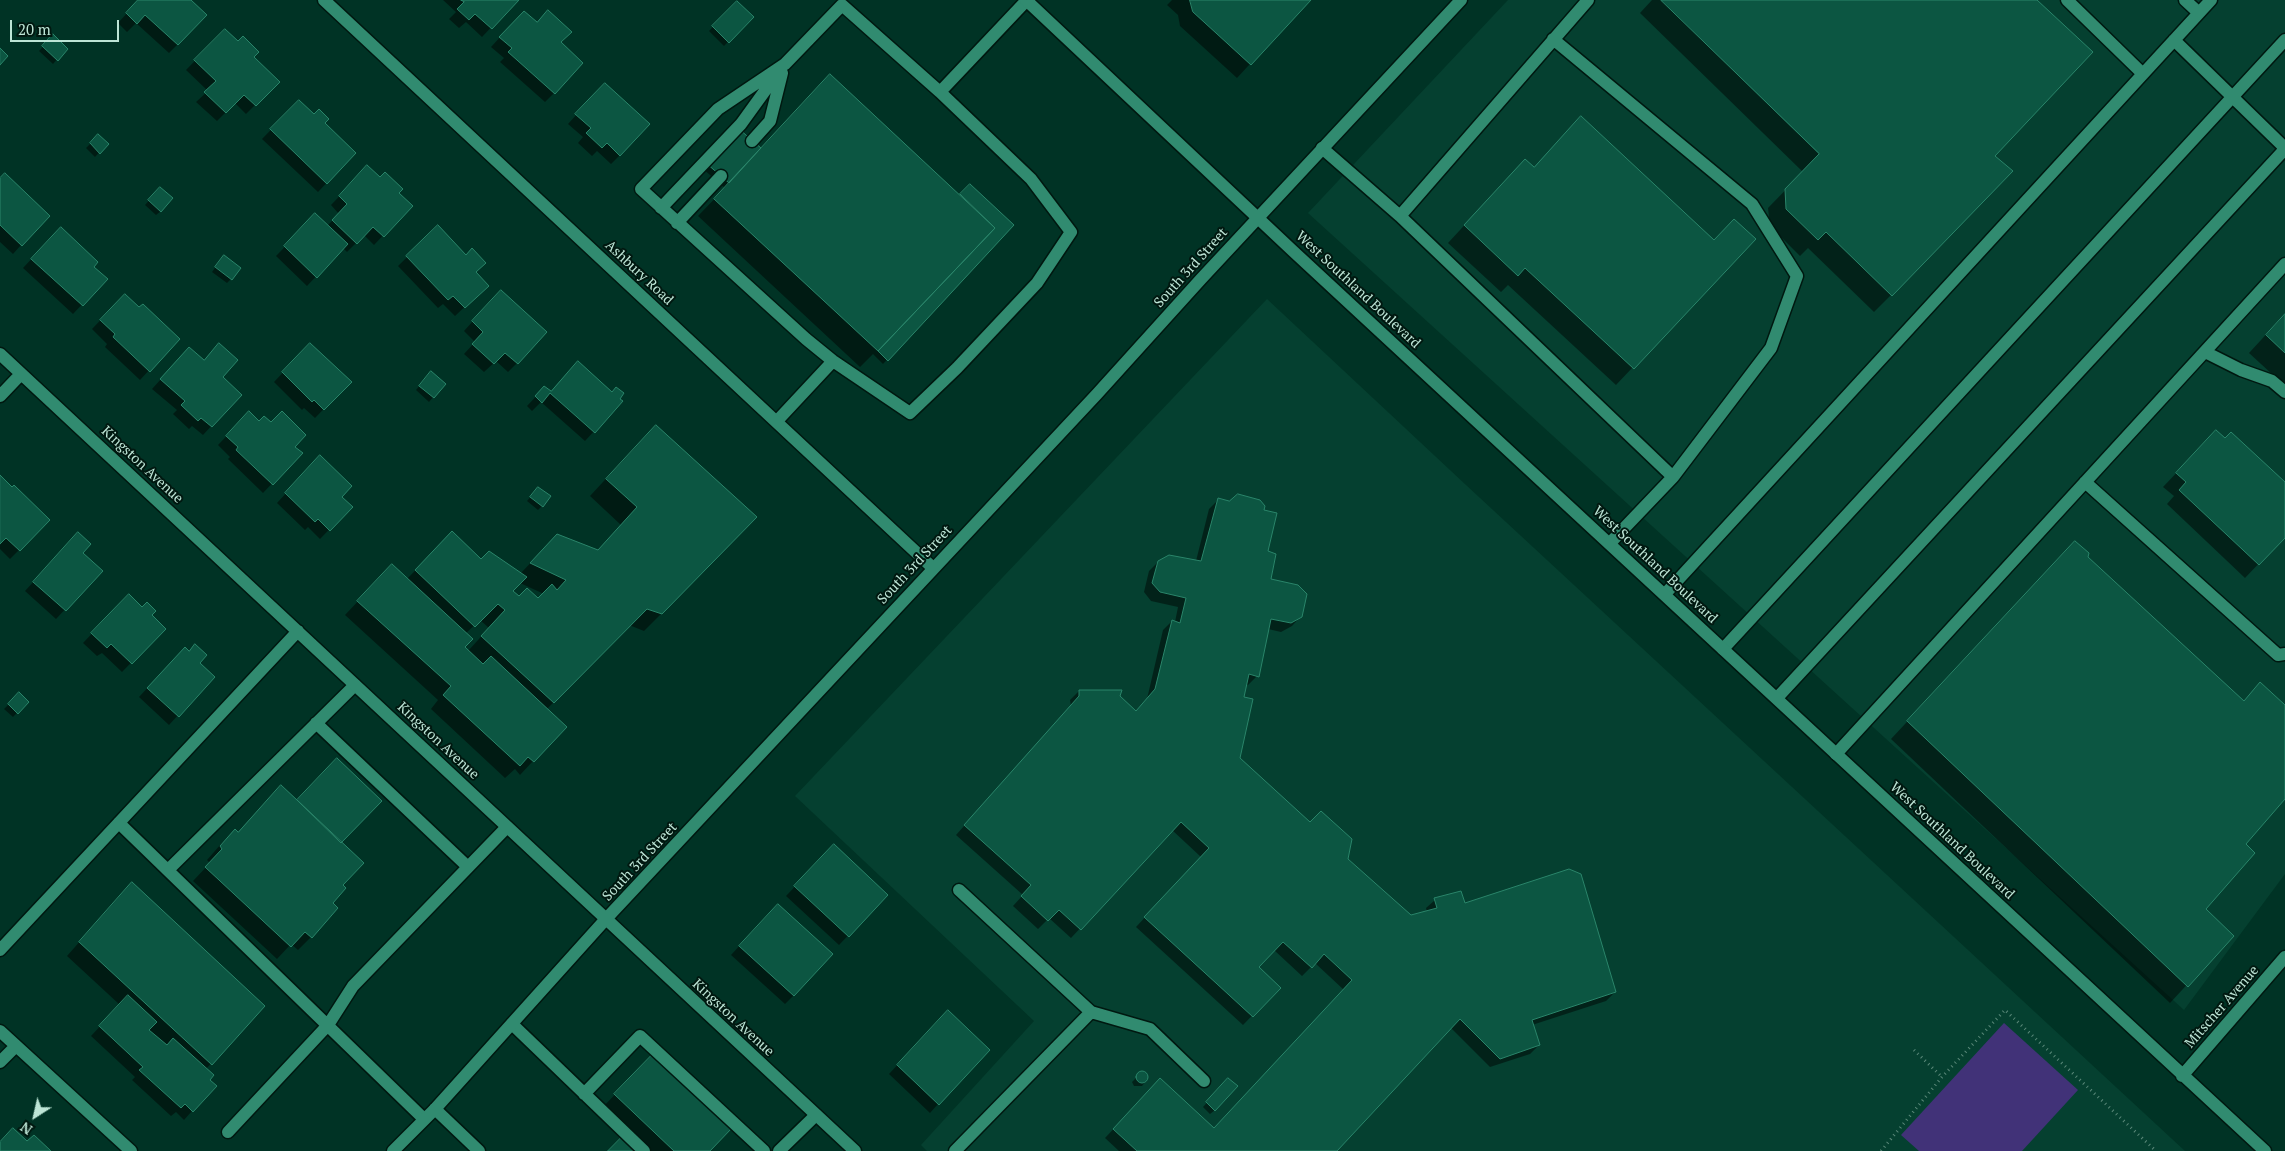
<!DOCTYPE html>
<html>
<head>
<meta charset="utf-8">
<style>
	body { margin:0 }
	#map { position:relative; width:2285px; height:1151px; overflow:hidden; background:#003325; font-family:"PT Serif",serif }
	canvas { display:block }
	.north { position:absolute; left:10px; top:1091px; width:50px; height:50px; -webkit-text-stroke:4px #001810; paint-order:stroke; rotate:215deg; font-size:14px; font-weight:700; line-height:20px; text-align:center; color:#bde5d6 }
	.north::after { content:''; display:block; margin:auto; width:18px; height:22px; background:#bde5d6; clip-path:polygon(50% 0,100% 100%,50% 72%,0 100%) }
	.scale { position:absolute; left:10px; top:20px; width:109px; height:22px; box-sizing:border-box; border:2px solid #bde5d6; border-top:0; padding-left:6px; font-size:15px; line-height:18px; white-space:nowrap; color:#bde5d6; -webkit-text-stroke:4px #001810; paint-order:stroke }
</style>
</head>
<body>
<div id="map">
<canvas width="2285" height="1151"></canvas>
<div class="north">N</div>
<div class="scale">20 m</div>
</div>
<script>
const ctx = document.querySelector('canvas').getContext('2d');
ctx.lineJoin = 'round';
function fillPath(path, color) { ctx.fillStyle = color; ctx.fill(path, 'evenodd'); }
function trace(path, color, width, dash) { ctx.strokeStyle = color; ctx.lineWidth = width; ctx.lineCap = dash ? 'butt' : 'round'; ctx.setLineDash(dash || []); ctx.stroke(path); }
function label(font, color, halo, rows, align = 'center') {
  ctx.font = font + ' "PT Serif",serif'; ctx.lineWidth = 4; ctx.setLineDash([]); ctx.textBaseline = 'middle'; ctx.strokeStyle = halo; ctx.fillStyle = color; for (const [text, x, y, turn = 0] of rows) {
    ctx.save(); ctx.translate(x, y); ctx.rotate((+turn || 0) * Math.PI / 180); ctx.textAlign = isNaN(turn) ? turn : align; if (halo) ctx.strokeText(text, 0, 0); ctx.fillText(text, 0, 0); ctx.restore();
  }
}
fillPath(new Path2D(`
	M1508,0H2285V874L2184,1010L1308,213Z
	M1267,299L1466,485L2185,1151H927L921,1145L1034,1021L795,796Z`), '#054030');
fillPath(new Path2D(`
	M2004,1023L2078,1090L2022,1151H1919L1901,1135Z`), '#413278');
fillPath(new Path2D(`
	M139,0H189L177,45L169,53L136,23L127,32L118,23Z
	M443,0H517L482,37L466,22L459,28L449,19L456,12Z
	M1172,0H1309L1237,78L1180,26L1178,15L1167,5Z
	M1652,0H2036L1994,156L1891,295L1874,312L1808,248L1800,256L1770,226L1768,208L1803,172L1640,13Z
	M737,2L752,17L724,46L709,31Z
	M515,21L559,43L554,93L545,102L500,62L504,58L491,47Z
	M225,30L278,82L246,114L235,103L217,121L196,102L208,91L186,70Z
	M53,36L66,49L53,64L39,51Z
	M596,93L620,155L611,164L597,151L592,156L578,143L583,137L568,124Z
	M299,101L355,153L318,192L262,139Z
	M739,131L760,150L960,197L970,186L1012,225L883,364L873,354L860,367L698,216L725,188L702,168Z
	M98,136L107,144L95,157L86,148Z
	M1533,169L1713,241L1754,239L1616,385L1508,285L1501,292L1448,243L1508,178Z
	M359,176L397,193L411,206L374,245L364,235L347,252L343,248L307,286L276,256L307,224L327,226L339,214L331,205Z
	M0,180L21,245L13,254L0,242Z
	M156,193L161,211L156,215L145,205Z
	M438,227L465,256L475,272L487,286L455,316L443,304L438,308L398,266Z
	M52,237L106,279L73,314L23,268Z
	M220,261L231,279L227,283L212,272Z
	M492,300L517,363L508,372L496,361L484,372L464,354L475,342L464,331Z
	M116,304L139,309L178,339L140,380L105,347L107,344L92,329Z
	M2285,314V386L2249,353Z
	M310,344L350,382L315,418L304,408L302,410L274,382Z
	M180,358L221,377L240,395L203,435L192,426L189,429L173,414L177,410L152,389Z
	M427,377L444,384L429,402L416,390Z
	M544,388L550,393L618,399L621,402L585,441L541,402L532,411L527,406Z
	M240,422H259L301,453L263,493L228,459L230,457L218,445Z
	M639,443L662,613L644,631L629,625L547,709L533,761L520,775L515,769L505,778L431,709L438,700L345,615L379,579H407L435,550L481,561L520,574L540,553L597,551L621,525L590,496ZM520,583L544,594L538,600L519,597L511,591ZM480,620L489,628L468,651L463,647L465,634Z
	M2203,445L2285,484V536L2245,578L2167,504L2174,496L2163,487Z
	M311,466L351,507L320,539L308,527L305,530L277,503Z
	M0,477L49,520L10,559L0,549Z
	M534,493L542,506L538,510L527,501Z
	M1218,500L1263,511L1269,580L1301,616L1292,626L1281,632L1268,629L1257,676L1248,685L1245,684L1238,758L1410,916L1427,912L1426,908L1435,900L1464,904L1615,992L1606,1001L1532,1025L1539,1045L1530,1054L1490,1067L1450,1027L1335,1151H1119L1105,1138L1151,1089L1214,1130L1344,990L1315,963L1302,976L1274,950L1257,967L1279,988L1243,1025L1136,927L1201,857L1172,830L1071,938L1049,918L1038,929L1013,906L1023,895L956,835L1071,706L1070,700L1079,691L1119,697L1136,712L1147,699L1163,630L1172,621L1175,622L1178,607L1151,601L1144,592L1149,571L1158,562L1196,561L1209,509Z
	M69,543L101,571L56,619L25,591Z
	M2087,557L2243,702L2261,684L2285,707V797L2245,844L2204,909L2232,936L2170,1003L1891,739L2058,560Z
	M120,604L150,615L164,629L122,672L102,653L97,656L83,643Z
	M188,652L213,677L169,725L139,697L176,657Z
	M19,694L27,702L13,717L4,709Z
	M267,800L341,885L311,937L298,950L291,944L277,959L193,881L210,863L207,860L221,844L235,831L237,833Z
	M825,855L886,896L839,945L786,896Z
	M119,897L264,1006L205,1070L192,1111L184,1120L176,1112L171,1116L132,1080L135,1077L91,1036L120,1005L67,956Z
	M769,914L794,995L785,1004L731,955Z
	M939,1020L938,1104L930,1113L889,1074Z
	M653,1055L708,1151H647L602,1108Z
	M1142,1072L1146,1073V1081L1142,1086H1134L1132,1082Z
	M1224,1084L1215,1110L1210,1114L1203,1107Z`), '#0007');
const building = new Path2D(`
	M138,0H191L207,15L178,45L145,15L137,24L126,13Z
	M461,0H519L492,29L475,14L469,20L457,9L464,2Z
	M1190,0H1311L1251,65L1193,12Z
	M1661,0H2037L2093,52L1995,156L2013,171L1892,296L1826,232L1818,240L1786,209L1785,189L1819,154Z
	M737,1L754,17L729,43L712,26Z
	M548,10L572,32L561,42L583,63L555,94L508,52L512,48L499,37L524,11L537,22Z
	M225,29L238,41L243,36L259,52L254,57L280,82L256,106L244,95L226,113L204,92L216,81L194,60Z
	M53,34L68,49L58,61L42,46Z
	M0,48L8,56L0,65Z
	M830,74L995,228L878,351L714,199Z
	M605,83L650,124L620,156L607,143L602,148L586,133L591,128L575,114Z
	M299,100L314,114L319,109L329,119L325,123L356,153L327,184L270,129Z
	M1581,116L1714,240L1734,219L1756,239L1634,369L1525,268L1518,276L1464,225L1525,159L1534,167Z
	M739,129L761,148L729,183L706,163Z
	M98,134L109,144L100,154L90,143Z
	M367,165L380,177L385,172L403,189L399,193L413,206L384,237L373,227L357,244L332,220L347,204L339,196Z
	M5,173L50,216L22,246L0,225V178Z
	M970,184L1014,225L888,361L878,351L995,228L960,194Z
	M160,187L173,198L161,212L148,200Z
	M315,213L348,244L317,278L284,246Z
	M438,225L466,255L472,248L486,263L476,272L489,286L465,308L453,296L448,300L406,256Z
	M61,227L98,262L94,267L108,279L83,306L31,259Z
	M224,255L241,268L232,280L215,267Z
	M501,290L547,332L518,364L505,353L494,364L472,344L483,332L472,321Z
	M125,294L139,307L143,304L180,339L150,372L113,337L115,334L100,320Z
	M2285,314V353L2266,335Z
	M219,343L238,360L223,377L242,395L212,427L201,418L198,421L181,405L185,401L160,379L189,347L204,360Z
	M310,343L352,382L324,410L314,400L312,402L282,372Z
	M578,361L612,392L616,387L624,393L620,399L623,401L595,433L550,393L542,403L535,396L544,386L551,391Z
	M431,371L446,384L434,398L419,386Z
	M249,411L259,421L264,416L271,422L282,411L306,435L295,447L303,453L273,485L236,450L238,447L226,436Z
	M656,425L757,517L662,614L647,609L554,703L481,636L505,610L498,604L475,627L415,570L452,531L481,559L489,551L527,577L513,591L519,596L527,588L538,598L552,584L557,590L566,580L530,563L557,534L598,550L637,507L606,479Z
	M2216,430L2225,438L2231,432L2285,482V538L2259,565L2179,490L2186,482L2176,473Z
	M320,455L352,486L342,497L353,507L330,531L318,519L315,522L285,493Z
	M0,475L12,487L14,485L50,520L20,551L6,538L0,544Z
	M538,487L551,496L543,507L530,497Z
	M1238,494L1260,500L1265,506L1264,510L1277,513L1268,551L1276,554L1271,579L1298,585L1307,594L1302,617L1291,623L1271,619L1259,677L1249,674L1244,697L1253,699L1240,758L1310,822L1321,811L1352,839L1348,859L1411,915L1437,908L1434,898L1461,891L1465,903L1569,869L1581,874L1616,992L1532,1020L1540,1045L1500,1059L1460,1019L1337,1151H1137L1113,1129L1160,1078L1214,1128L1352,980L1324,954L1312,968L1283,942L1259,967L1281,988L1253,1017L1144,917L1209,848L1181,822L1081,930L1059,910L1048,921L1021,896L1031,885L964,825L1079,696V690H1122L1120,696L1136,711L1155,689L1172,620L1180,623L1186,598L1160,592L1152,583L1158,561L1169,555L1201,561L1218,498L1229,501Z
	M78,532L91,544L83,553L103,571L66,611L33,582Z
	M2075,541L2089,553L2088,557L2244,701L2260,682L2285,705V799L2246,844L2255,853L2206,909L2234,936L2188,987L1907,721Z
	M392,564L473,639L465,647L483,664L491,656L567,727L534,762L528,757L520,766L443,695L451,686L357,601Z
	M129,594L142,607L147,602L156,611L152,615L166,629L132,664L111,644L107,648L91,633Z
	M195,644L207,655L200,663L215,677L179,717L147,688L185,647L189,651Z
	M19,692L29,702L18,714L8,704Z
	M337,758L382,801L341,843L297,800Z
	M281,785L364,863L343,885L346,888L333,903L338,908L312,938L305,932L291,947L205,867L222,849L220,846L235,829L238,832Z
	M834,844L888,895L849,937L794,886Z
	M132,882L265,1006L212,1065L79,942Z
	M778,904L833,954L794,996L739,946Z
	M128,995L157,1022L149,1030L167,1045L173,1038L214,1075L210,1080L217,1086L193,1112L185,1104L181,1108L139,1070L143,1067L99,1026Z
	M948,1010L990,1050L939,1105L897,1065Z
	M653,1054L732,1128L710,1151H674L614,1094Z
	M1136 1077a6 6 0 1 1 12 0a6 6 0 1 1-12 0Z
	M1228,1078L1238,1086L1215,1111L1206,1102Z
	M13,1128L27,1141L34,1135L51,1151H0V1142Z
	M622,1137L637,1151H608Z`);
fillPath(building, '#0c5642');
trace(building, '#2a856a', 1);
const service = new Path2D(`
	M2067,0L2143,74
	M2185,0L2199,13
	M842,5L940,92L1031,179L1071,232L1037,283L957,368L910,413L833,361L806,339L641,189L718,109L785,64Z
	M1553,39L1752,204L1797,276L1771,348L1673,477
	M2174,40L2285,148
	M940,92L1027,0
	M752,141L770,121L782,73
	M1322,148L1400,216L1588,0
	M661,208L741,124L780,70
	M1400,216L1673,477L1610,543
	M677,223L721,176
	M2205,352L2241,370L2272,381L2285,392
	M777,421L833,361
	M2085,482L2278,655L2285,654
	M1665,594L2211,0
	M1723,649L2285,40
	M1777,698L2285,149
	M316,723L468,867
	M1836,754L2285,264
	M119,823L424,1119
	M168,870L355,685
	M1091,1012L1150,1029L1204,1081
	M512,1024L644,1151
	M0,1031L131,1151
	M0,1062L16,1046
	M584,1094L640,1036L764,1151
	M435,1109L479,1151
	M228,1132L328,1025L353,986L507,827
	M779,1151L816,1115
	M955,1151L1091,1012L959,890`);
const minor = new Path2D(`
	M324,0L933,568
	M1026,0L1294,252L2265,1151
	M0,354L855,1151
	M0,396L21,374
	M0,950L298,631
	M2182,1076L2285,957`);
const tertiary = new Path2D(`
	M393,1151L435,1109L605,920L1097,394L1201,279L1461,0`);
trace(service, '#001810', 15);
trace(minor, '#001810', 15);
trace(tertiary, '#001810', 15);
trace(new Path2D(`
	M1914,1050L1942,1077
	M1881,1151L1942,1077L2005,1010L2156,1151`), '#5a8879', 3, [1, 4]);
trace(service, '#318b70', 12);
trace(minor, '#318b70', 12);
trace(tertiary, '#318b70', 12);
label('14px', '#bde5d6', '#001810', [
	["South 3rd Street",1191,268,-48],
	["Ashbury Road",639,273,43],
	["West Southland Boulevard",1358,290,43],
	["Kingston Avenue",142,465,43],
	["South 3rd Street",915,565,-47],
	["West Southland Boulevard",1655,565,43],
	["Kingston Avenue",438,741,43],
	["West Southland Boulevard",1952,841,43],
	["South 3rd Street",640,862,-47],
	["Mitscher Avenue",2222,1007,-49],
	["Kingston Avenue",733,1018,43]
]);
</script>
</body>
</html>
